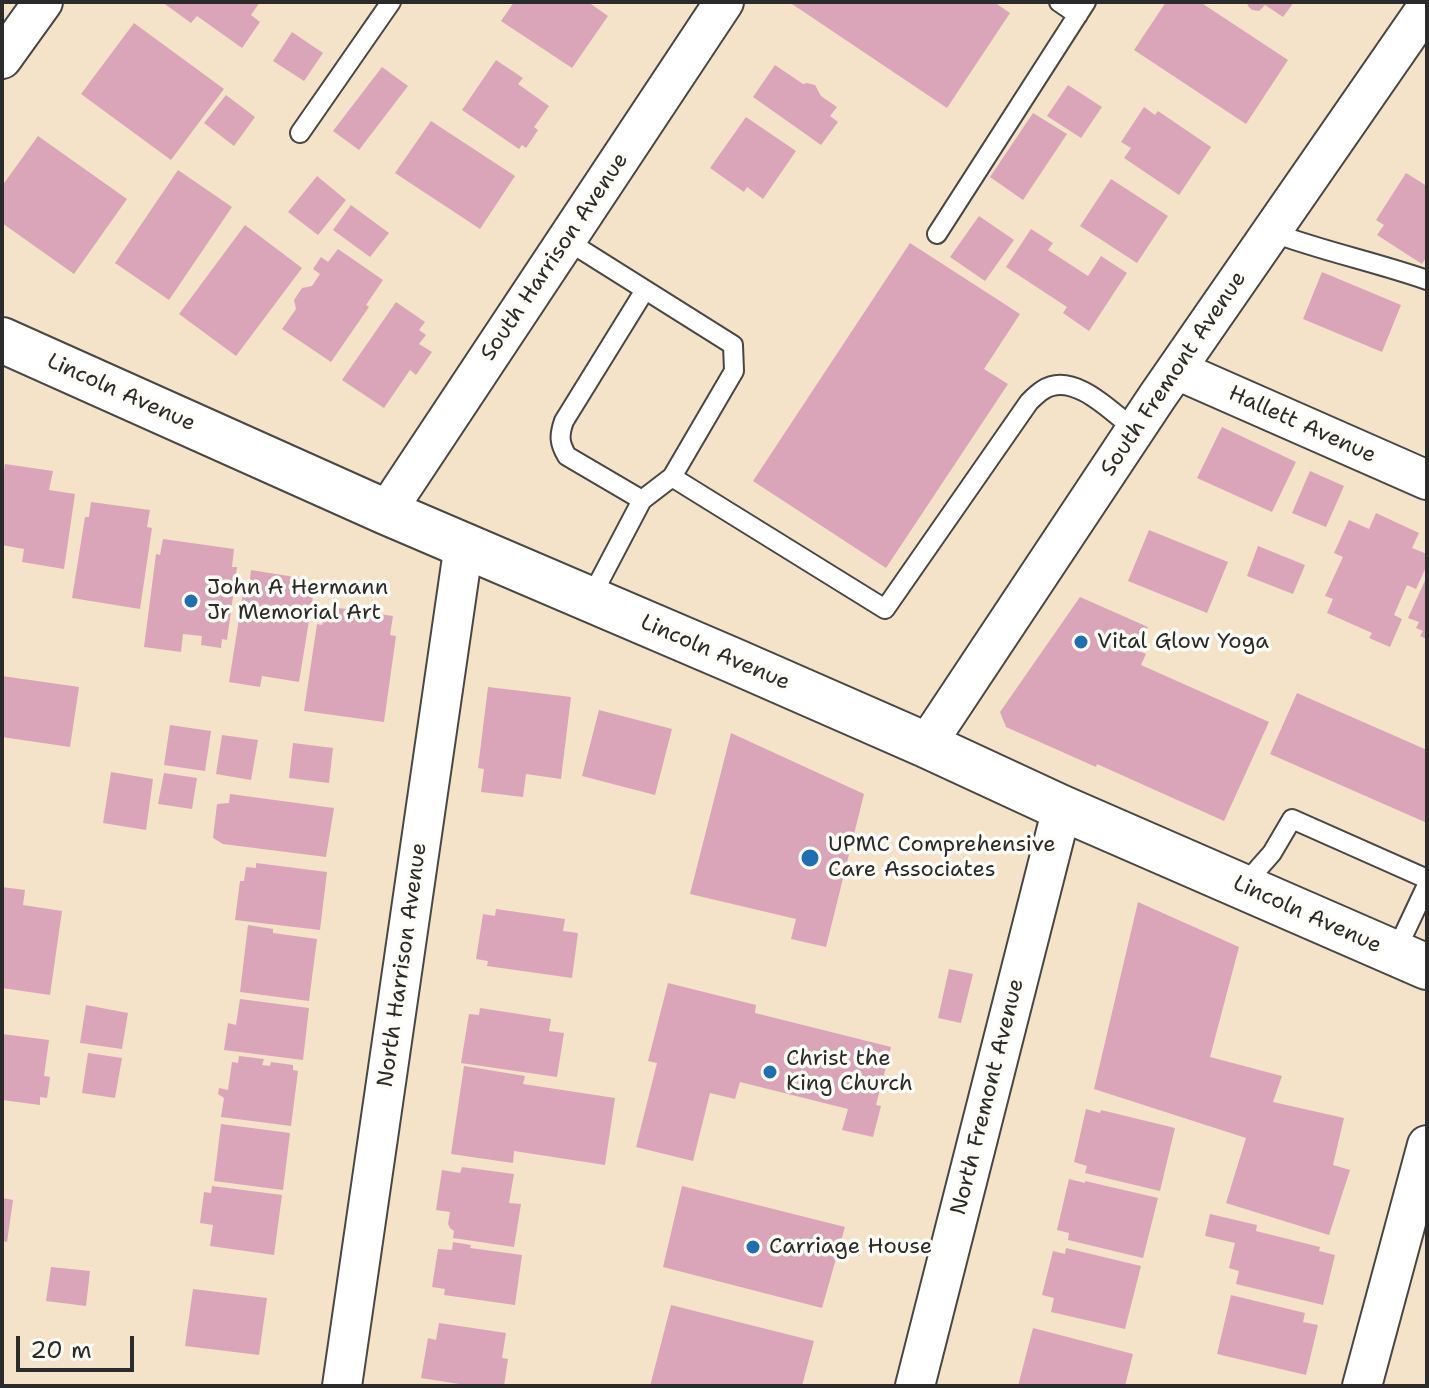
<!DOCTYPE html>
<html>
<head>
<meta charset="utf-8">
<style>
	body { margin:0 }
	#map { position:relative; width:1429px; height:1388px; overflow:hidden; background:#f4e3c9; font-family:"Shantell Sans",sans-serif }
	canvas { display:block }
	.frame { position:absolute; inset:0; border:4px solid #2b2b2b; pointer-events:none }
	.scale { position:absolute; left:16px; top:1336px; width:118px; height:36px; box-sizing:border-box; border:4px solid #2b2b2b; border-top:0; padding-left:10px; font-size:24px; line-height:28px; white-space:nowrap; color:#2b2b2b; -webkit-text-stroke:6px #fdfcf7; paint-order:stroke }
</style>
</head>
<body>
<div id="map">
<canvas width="1429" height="1388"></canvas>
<div class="frame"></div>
<div class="scale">20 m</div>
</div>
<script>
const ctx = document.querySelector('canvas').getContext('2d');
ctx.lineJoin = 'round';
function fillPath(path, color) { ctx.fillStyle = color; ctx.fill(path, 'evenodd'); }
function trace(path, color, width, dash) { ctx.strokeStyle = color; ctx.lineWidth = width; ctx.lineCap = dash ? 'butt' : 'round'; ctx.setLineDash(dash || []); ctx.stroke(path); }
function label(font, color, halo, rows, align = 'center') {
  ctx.font = font + ' "Shantell Sans",sans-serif'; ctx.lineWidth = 7; ctx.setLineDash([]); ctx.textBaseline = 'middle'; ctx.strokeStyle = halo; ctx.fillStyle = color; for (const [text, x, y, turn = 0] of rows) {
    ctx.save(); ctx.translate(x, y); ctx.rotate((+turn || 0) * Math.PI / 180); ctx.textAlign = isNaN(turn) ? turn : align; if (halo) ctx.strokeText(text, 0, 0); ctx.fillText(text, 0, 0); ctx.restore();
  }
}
fillPath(new Path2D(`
	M162,2H260L251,15L260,22L242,48L197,16L191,23Z
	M514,2H588L608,16L572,68L501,21Z
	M793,2H994L1010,13L947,108L792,4Z
	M1166,2H1200L1288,60L1246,124L1134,50Z
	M1247,2H1294L1283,17L1265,5L1259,11L1252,10L1248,6Z
	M134,23L224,89L171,160L81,94Z
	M292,32L323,53L304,81L273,61Z
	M496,60L523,78L518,84L549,106L534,127L538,130L526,148L522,145L519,149L462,110Z
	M775,65L803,84L807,83L815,85L821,96L837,107L830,116L838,122L821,145L753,97Z
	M382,67L408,86L359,150L333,131Z
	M1068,85L1102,107L1081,138L1047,116Z
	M226,95L255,117L234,146L204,123Z
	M1144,107L1155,115L1158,111L1211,147L1179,195L1124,158L1131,148L1121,142Z
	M1033,113L1067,134L1023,200L990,177Z
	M746,117L796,151L763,199L747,187L744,192L710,168Z
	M431,121L515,176L480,229L395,173Z
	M38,136L127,199L74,274L2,223V186Z
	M178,170L232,207L169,300L115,263Z
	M1406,173L1427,186V256L1422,264L1377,235L1384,225L1376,220Z
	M317,176L346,200L318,235L288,212Z
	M1111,179L1168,216L1137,263L1080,226Z
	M351,205L389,233L370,257L333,230Z
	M979,216L1014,240L985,281L950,257Z
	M245,225L302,268L236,356L179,314Z
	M1031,229L1053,243L1048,250L1088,276L1101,256L1127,273L1089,331L1063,313L1067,307L1006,267Z
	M910,243L1020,314L984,369L1008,384L886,568L753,481Z
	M338,249L383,280L366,305L369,307L331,362L282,329L296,309L294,300L302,288L312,286L320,274L313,269L321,257L328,262Z
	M1322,272L1401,305L1382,352L1303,319Z
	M396,302L425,322L419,330L426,335L419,344L432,352L416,375L410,370L384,408L342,380Z
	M1222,427L1296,462L1272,512L1197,478Z
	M5,464L53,471L49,490L75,494L64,569L22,562L24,549L2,545V485Z
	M1310,471L1344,486L1326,527L1292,513Z
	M91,502L150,510L147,527L152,528L140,609L72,598L85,517H89Z
	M1376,513L1419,533L1412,548L1427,554V565L1416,589L1407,585L1394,615L1402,619L1390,647L1369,638L1372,633L1327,613L1333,599L1325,596L1343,557L1334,553L1349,520L1369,529Z
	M1149,530L1228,562L1207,613L1128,581Z
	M163,539L234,549L232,567H237L227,640L222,639L221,648L201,645L202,636L183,634L181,652L144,647L156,554L160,555Z
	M1258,546L1305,565L1293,594L1247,576Z
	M251,570L307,579L305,594L313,596L299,682L262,676L260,687L229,682L244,587L249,588Z
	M1427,576V639L1420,636L1423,631L1416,628L1419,622L1408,618Z
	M1080,597L1148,627L1137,650L1146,654L1141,665L1269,722L1224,821L1097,764L1096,767L1006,727L1000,712Z
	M325,606L393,616L390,635L396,636L384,722L304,711L317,624L322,625Z
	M2,676L79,687L70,747L2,737Z
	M488,687L571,697L561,779L526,774L523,797L481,792L484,769L478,768Z
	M1297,693L1427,750V823L1270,754Z
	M599,710L672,729L655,795L582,776Z
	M170,725L211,731L205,771L164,765Z
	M731,733L864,794L826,947L791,939L796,919L690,894Z
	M222,735L258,740L251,780L216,774Z
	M293,743L333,748L329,783L289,778Z
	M111,772L153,779L146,830L103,823Z
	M164,773L197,778L192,809L158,804Z
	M230,794L334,808L326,857L223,844L213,838L217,804L229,803Z
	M256,863L327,872L320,930L235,920L240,881H244L246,867L256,868Z
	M2,887L25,890L23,905L62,911L50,995L2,988Z
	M1138,902L1239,947L1210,1057L1282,1076L1273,1102L1344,1118L1333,1165L1350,1170L1329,1235L1226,1203L1246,1138L1094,1089Z
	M496,909L565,919L563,931L578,933L572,978L487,966L488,961L476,959L483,914L495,916Z
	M248,925L273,929V933L317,939L309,1001L240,992Z
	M949,969L973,974L961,1023L938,1018Z
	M668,983L756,1005L755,1013L891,1047L876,1105L881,1106L873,1137L842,1130L848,1109L740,1082L735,1099L710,1093L693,1161L636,1147L657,1063L648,1061Z
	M240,999L309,1008L303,1060L224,1050L228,1023L236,1025Z
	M86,1005L128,1013L122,1049L80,1043Z
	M480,1008L551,1019L549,1031L564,1033L557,1077L461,1063L469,1014L479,1015Z
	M2,1034L49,1040L44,1076L50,1077L47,1098L40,1097V1105L2,1100Z
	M88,1053L122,1058L115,1098L82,1093Z
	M239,1056L264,1059L262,1065L270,1066L271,1062L293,1065V1070L298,1071L291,1126L221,1117L224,1098L218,1094L219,1088L228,1090L232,1062L238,1063Z
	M464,1066L525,1076L523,1084L615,1098L605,1165L514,1151L513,1163L451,1154Z
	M1086,1109L1100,1113L1101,1110L1175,1128L1160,1191L1085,1173L1087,1166L1074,1162Z
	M221,1124L290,1133L283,1190L214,1181Z
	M462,1167L514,1174L509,1203L521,1204L514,1247L453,1238L454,1231L450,1228L448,1224L450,1212L436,1210L442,1170L460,1173Z
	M1069,1179L1085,1183V1181L1158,1198L1143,1258L1068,1240L1069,1233L1057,1230Z
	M212,1186L282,1195L274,1255L210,1246L213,1225L200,1223L204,1192L211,1193Z
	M682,1186L845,1227L822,1308L663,1267Z
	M2,1198L13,1200L7,1242L2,1241Z
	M1210,1214L1257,1225L1256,1231L1320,1247L1319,1251L1335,1255L1323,1305L1236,1284L1239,1271L1229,1268L1235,1243L1205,1236Z
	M453,1242L471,1245L470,1248L522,1255L515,1305L444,1295L445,1289L432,1287L438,1249L452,1250Z
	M1066,1248L1141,1266L1125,1329L1051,1312L1054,1298L1042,1295L1053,1251L1065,1254Z
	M51,1267L90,1271L86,1306L46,1301Z
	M193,1289L267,1298L259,1355L185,1346Z
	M1231,1295L1305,1313L1303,1322L1318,1325L1306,1375L1217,1354Z
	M671,1305L814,1341L802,1386H650Z
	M439,1323L506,1333L502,1358L508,1359L504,1386H472L421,1378L428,1338L436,1340Z
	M1033,1328L1133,1354L1125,1386H1018Z`), '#daa5b9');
const service = new Path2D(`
	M1059,2L1078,15
	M300,133L391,2
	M1271,232C1322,251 1375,262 1427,280
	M937,234L1086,2
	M566,240L733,345L734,371L672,477L642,500L567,456C559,443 559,435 564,421L645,290
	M672,477L885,609L1029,402C1033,398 1038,393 1043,390C1073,370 1113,413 1135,430
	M590,599L642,500
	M1242,887L1272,853L1292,819L1427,879
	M1395,953L1427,885`);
const minor = new Path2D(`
	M2,59L43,2
	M1177,370L1427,480
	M386,512L724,2
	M926,745L1157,397L1427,7
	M342,1386L464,544
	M915,1386L1062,808
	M1362,1386L1427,1145`);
const tertiary = new Path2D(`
	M2,340L386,512L732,660L926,745L1062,808L1427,967`);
trace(service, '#494743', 22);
trace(minor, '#494743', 42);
trace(tertiary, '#494743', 48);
trace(service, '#fff', 18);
trace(minor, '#fff', 38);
trace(tertiary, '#fff', 44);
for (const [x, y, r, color] of [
	[191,601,8,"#1f6fb2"],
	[1081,642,8,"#1f6fb2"],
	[810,858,10,"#1f6fb2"],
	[770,1072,8,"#1f6fb2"],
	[753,1247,8,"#1f6fb2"]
]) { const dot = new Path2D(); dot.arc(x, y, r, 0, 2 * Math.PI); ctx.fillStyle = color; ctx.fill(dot); trace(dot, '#fdfcf7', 3); }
label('22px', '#2b2b2b', '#fdfcf7', [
	["South Harrison Avenue",555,257,-56],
	["South Fremont Avenue",1174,374,-56],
	["Lincoln Avenue",121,393,24],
	["Hallett Avenue",1302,425,24],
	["Lincoln Avenue",715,653,23],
	["Lincoln Avenue",1307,915,24],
	["North Harrison Avenue",403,965,-82],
	["North Fremont Avenue",988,1097,-76]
]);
label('22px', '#2b2b2b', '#fdfcf7', [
	["John A Hermann",207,588],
	["Jr Memorial Art",207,613],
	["Vital Glow Yoga",1097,642],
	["UPMC Comprehensive",828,845],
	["Care Associates",828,870],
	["Christ the",786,1059],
	["King Church",786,1084],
	["Carriage House",769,1247]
], 'left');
</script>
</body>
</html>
